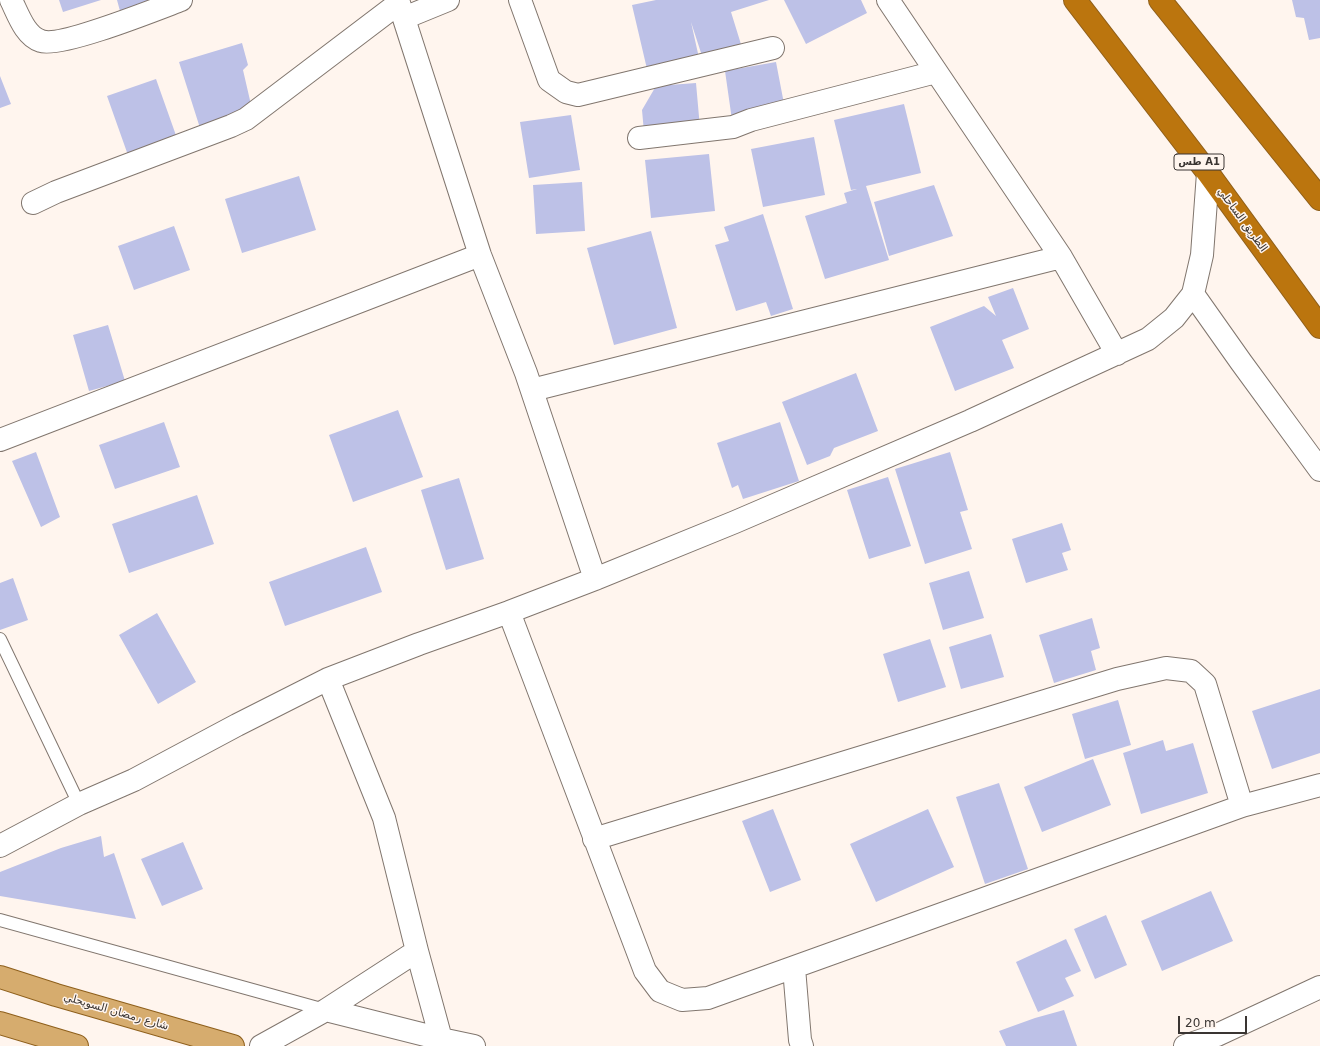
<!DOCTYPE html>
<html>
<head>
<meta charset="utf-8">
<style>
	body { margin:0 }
	#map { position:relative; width:1320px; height:1046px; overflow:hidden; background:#fff5ee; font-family:"DejaVu Sans",sans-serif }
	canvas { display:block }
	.scale { position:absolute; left:1178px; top:1016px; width:69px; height:18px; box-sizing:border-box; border:2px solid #3a3532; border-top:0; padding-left:5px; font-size:12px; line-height:14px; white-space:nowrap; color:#3a3532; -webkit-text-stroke:3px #fff5ee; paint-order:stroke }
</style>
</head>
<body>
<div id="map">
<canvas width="1320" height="1046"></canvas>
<div class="scale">20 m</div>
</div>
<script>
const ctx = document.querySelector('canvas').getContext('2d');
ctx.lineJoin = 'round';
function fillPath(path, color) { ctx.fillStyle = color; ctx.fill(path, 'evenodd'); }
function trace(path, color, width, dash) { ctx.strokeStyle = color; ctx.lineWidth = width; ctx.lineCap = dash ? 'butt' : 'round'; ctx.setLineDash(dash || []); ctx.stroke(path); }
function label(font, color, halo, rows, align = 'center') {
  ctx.font = font + ' "DejaVu Sans",Cairo,sans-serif'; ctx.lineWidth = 3; ctx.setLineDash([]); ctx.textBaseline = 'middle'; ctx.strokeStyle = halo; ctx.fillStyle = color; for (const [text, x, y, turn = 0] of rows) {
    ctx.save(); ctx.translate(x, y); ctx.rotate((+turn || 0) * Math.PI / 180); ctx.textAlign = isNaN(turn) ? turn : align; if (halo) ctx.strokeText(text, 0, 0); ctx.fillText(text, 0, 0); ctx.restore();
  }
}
fillPath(new Path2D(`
	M59,0H101L63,12Z
	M117,0H158L120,11Z
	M656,0H769L731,12L744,54L702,56L691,22L699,58L647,69L632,5Z
	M784,0H861L867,13L806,44Z
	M1292,0H1320V38L1309,40L1304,18L1296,17Z
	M242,43L248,65L243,70L252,109L200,128L179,62Z
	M776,62L785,109L733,127L725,71Z
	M0,76L11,104L0,108Z
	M156,79L178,141L129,158L107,96Z
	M696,83L700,128L644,132L642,110L656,86Z
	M904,104L921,173L866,186L889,260L825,279L805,216L847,203L844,193L857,189L851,190L834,120Z
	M571,115L580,170L529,178L520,122Z
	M814,137L825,195L763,207L751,149Z
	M709,154L715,211L651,218L645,160Z
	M299,176L316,230L242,253L225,199Z
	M582,182L585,231L536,234L533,185Z
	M934,185L953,236L889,256L874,202Z
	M763,214L793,309L771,316L766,302L736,311L715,245L729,241L724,227Z
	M174,226L190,270L134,290L118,246Z
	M651,231L677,328L614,345L587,248Z
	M1013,288L1029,329L1002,340L1014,368L955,391L930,327L984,306L996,316L988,297Z
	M108,325L125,381L89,391L73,335Z
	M856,373L878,431L834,448L830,456L807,465L782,402Z
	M398,410L423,477L353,502L329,435Z
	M164,422L180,467L115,489L99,445Z
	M780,422L799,481L743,499L738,485L732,488L717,443Z
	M36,452L60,517L41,527L12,461Z
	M950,452L968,510L960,512L972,549L925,564L895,469Z
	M888,477L911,546L869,559L847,490Z
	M459,478L484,559L446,570L421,490Z
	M197,495L214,544L129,573L112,524Z
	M1062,523L1071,550L1062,553L1068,570L1026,583L1012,539Z
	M366,547L382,592L285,626L269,582Z
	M969,571L984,618L943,630L929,583Z
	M13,578L28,620L0,630V583Z
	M157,613L196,682L158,704L119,635Z
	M1092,618L1100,648L1091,651L1096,670L1054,683L1039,635Z
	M991,634L1004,677L961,689L949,647Z
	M930,639L946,687L898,702L883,654Z
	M1320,689V753L1272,769L1252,711Z
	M1118,700L1131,745L1085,759L1072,714Z
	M1163,740L1166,751L1193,743L1208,793L1141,814L1123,753Z
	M1093,759L1111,805L1042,832L1024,787Z
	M999,783L1028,869L985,884L956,797Z
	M773,809L801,880L770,892L742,821Z
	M928,809L954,867L876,902L850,844Z
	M101,836L104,857L114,853L136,919L0,896V872L61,848Z
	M183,842L203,889L162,906L141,859Z
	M1211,891L1233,941L1162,971L1141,921Z
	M1106,915L1127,965L1095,979L1074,929Z
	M1066,939L1081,971L1065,978L1074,996L1038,1012L1016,962Z
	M1064,1010L1077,1046H1006L999,1031L1035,1018Z`), '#bdc1e7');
const lane = new Path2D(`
	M0,639L79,804
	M0,920L325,1010`);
const street = new Path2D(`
	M11,0C18,14 25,36 41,41C60,48 157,9 181,0
	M398,0L480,255L526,373L595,579
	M520,0L549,80L566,92L578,95L773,48
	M888,0L1061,257L1117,354
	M404,18L448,0
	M639,138L733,127L751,120L936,72
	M33,203L56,192L231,126L246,119L399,3
	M1193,294L1241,362L1320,470
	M532,390L1061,257
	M0,440L480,255
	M509,612L645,971L660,991L682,1000L708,998L1242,806L1320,785
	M594,839L1117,679L1166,668L1191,671L1205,684L1242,806
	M0,846L79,804L134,780L237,725L328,679L419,644L509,612L595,579L735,522L970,421L1148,339L1174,318L1193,294L1202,255L1208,173
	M417,951L441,1039
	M794,968L800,1040L802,1046
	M326,1010L441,1039L474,1046
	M261,1046L326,1010L417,951L384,818L328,679
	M1185,1046L1217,1035L1320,987`);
const primary = new Path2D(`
	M0,977L56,995L233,1046
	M0,1023L77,1046`);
const highway = new Path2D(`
	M1075,0L1208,173L1320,327
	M1160,0L1320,199`);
trace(lane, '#81766e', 14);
trace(street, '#81766e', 24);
trace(primary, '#8e5f1b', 24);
trace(highway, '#8e5f1b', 24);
trace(lane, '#fff', 12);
trace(street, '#fff', 22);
trace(primary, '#d6ac6e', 22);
trace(highway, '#bb750e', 22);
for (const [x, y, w] of [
	[1199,162,50]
]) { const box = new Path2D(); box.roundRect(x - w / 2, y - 8, w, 16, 3); ctx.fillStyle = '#fff5ee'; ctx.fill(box); trace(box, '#3a3532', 1); }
label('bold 10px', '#3a3532', null, [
	["طس A1",1199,162]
]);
label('11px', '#3a3532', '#fff5ee', [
	["الطريق الساحلي",1242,220,54],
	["شارع رمضان السويحلي",116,1012,16]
]);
</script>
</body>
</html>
